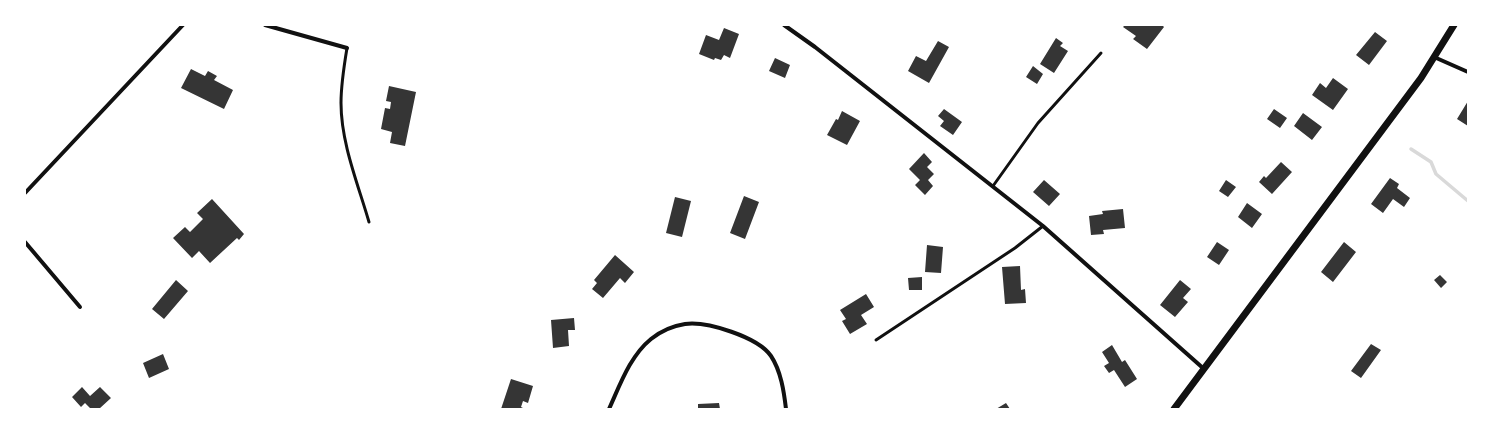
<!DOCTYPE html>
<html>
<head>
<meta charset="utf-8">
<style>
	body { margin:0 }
	#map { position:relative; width:1493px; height:434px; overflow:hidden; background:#fff; font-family:"Noto Serif",serif }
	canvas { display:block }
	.frame { position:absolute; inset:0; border:26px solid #fff; pointer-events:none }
</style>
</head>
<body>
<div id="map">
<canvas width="1493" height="434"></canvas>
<div class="frame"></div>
</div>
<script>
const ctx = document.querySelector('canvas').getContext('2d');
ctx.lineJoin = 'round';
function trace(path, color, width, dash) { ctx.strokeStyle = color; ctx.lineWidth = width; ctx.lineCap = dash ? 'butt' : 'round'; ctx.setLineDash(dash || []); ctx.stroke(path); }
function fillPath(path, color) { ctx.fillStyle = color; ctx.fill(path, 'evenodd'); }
trace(new Path2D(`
	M1411,149L1431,162L1436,174L1468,201`), '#d9d9d9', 3.5);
fillPath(new Path2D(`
	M1125,25H1162L1164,27L1147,49L1133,39L1136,36L1123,27Z
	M724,28L739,34L730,58L724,55L721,60L715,58L714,60L699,54L706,35L719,40Z
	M1375,32L1387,41L1369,65L1356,55Z
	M1056,38L1063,43L1060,46L1068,51L1054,73L1040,64Z
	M938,41L949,47L929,83L908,71L916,56L926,61Z
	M775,58L790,65L785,78L769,71Z
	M1033,66L1043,74L1037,84L1026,77Z
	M191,69L205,76L208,71L217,76L214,80L233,90L224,109L181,88Z
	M1333,78L1348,89L1333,110L1312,95L1320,83L1326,88Z
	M389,86L416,92L405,146L390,143L392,132L381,129L385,108L390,109L391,102L386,101Z
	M1468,101V126L1457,119Z
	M944,109L962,122L953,135L940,126L944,121L938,116Z
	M1274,109L1287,118L1280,128L1267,119Z
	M842,111L860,121L847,145L827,135L836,119L838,120Z
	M1303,113L1322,127L1312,140L1294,126Z
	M924,153L932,162L927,167L934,174L928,180L933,186L925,195L915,185L920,180L909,169Z
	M1281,162L1292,172L1272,194L1259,182L1264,176L1266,178Z
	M1390,178L1399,184L1397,188L1410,198L1404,207L1393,199L1383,213L1371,204Z
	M1044,180L1060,194L1049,206L1033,192Z
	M1226,180L1236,187L1228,197L1219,191Z
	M744,196L759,202L745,239L730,233Z
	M675,197L691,201L682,237L666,233Z
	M212,199L244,234L239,240L237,238L210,263L199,251L192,258L173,238L185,227L190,232L203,219L197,213Z
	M1247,203L1262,214L1252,228L1238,217Z
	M1123,209L1125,228L1103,230L1104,234L1091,235L1089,216L1103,214L1102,211Z
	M1217,242L1229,250L1219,265L1207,257Z
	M1344,242L1356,252L1333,282L1321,272Z
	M927,245L943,247L941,273L925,272Z
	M615,255L634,272L625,283L620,278L603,298L592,289L597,283L594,280Z
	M1020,266L1021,290L1025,289L1026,303L1005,304L1002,267Z
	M1440,275L1447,282L1441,288L1434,280Z
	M922,277V290H909L908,278Z
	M176,280L188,291L164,319L152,309Z
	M1180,280L1191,289L1183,298L1188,302L1175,317L1160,305Z
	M866,294L874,307L861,315L867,324L850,334L842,321L846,319L840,310Z
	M574,318L575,330H568L569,346L553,348L551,320Z
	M1371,344L1381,350L1361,378L1351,371Z
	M1112,345L1122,362L1125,360L1137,379L1125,387L1114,370L1109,373L1104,366L1109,363L1102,352Z
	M163,354L169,369L149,378L143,363Z
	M511,379L533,386L528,403L523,401L521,407L525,409H501Z
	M82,387L90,396L100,387L111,398L99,409H91L85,403L81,407L72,397Z
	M719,403L720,409H698V404Z
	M1006,403L1010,409H996Z`), '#353535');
trace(new Path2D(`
	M347,48C344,66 341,84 341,103C341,143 358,184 369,222
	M993,186L1038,123L1101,53
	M876,340L1015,248L1043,226`), '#111', 3);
trace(new Path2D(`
	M265,25L347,48
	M784,25L815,47L1043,226L1204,369
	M1434,57L1468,72
	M25,193L183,25
	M25,242L80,307
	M609,409C620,385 630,356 651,339C661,331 672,326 685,324C707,321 758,337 771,356C781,371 784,392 786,409`), '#111', 4);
trace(new Path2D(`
	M1174,409L1421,78L1454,25`), '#111', 7);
</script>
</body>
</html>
